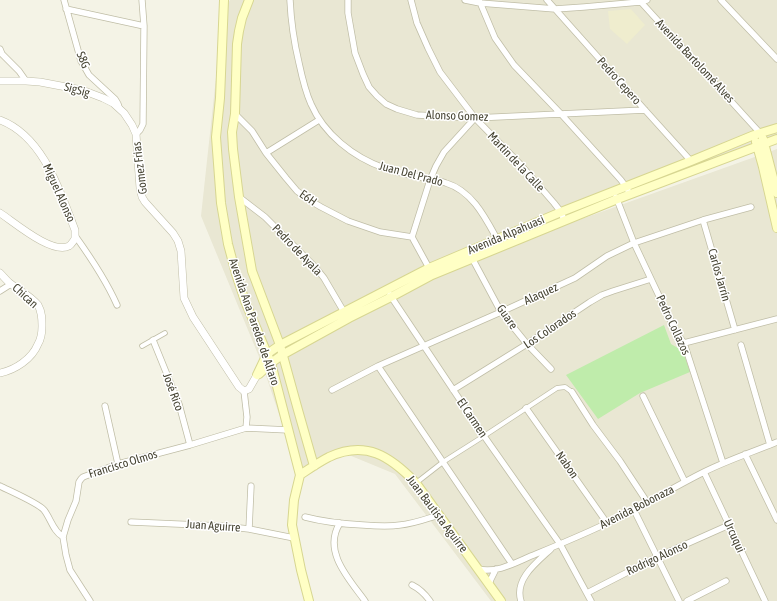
<!DOCTYPE html>
<html>
<head>
<meta charset="utf-8">
<style>
	body { margin:0 }
	canvas { display:block; background:#f4f3e6 }
</style>
</head>
<body>
<canvas width="777" height="601"></canvas>
<script>
const ctx = document.querySelector('canvas').getContext('2d');
ctx.lineJoin = 'round';
function fillPath(path, color) { ctx.fillStyle = color; ctx.fill(path, 'evenodd'); }
function trace(path, color, width, dash) { ctx.strokeStyle = color; ctx.lineWidth = width; ctx.lineCap = dash ? 'butt' : 'round'; ctx.setLineDash(dash || []); ctx.stroke(path); }
function label(font, color, halo, rows, align = 'center') {
  ctx.font = font + ' "Asap Condensed",sans-serif'; ctx.lineWidth = 3; ctx.setLineDash([]); ctx.textBaseline = 'middle'; ctx.strokeStyle = halo; ctx.fillStyle = color; for (const [text, x, y, turn = 0] of rows) {
    ctx.save(); ctx.translate(x, y); ctx.rotate((+turn || 0) * Math.PI / 180); ctx.textAlign = isNaN(turn) ? turn : align; if (halo) ctx.strokeText(text, 0, 0); ctx.fillText(text, 0, 0); ctx.restore();
  }
}
fillPath(new Path2D(`
	M230,0H777V143L467,260L777,149V601H491L395,474L344,453L299,473L262,364L201,216L223,13Z`), '#e9e7d3');
fillPath(new Path2D(`
	M631,9L645,25L627,44L610,29L608,11Z`), '#efedce');
fillPath(new Path2D(`
	M664,325L671,344L683,351L690,372L640,393L598,419L566,375Z`), '#bfecab');
const pedestrian = new Path2D(`
	M142,346L165,333
	M416,483L443,462L484,436L557,388L565,387L572,392`);
const minor = new Path2D(`
	M64,0L81,61L89,75L115,99L118,104L119,107
	M290,0C291,21 294,42 299,63C302,77 305,91 311,104C324,134 353,157 384,168C398,173 413,176 428,179C434,180 440,181 446,183C472,191 485,217 497,239
	M348,0V13L355,53L363,74L369,87L377,96L386,104L397,109L417,115L475,118L645,110
	M411,0L417,23L428,48L440,72L475,118L520,164L554,203L561,212L564,220
	M465,0L480,3L555,9L584,7L640,2L647,0
	M479,0L495,38L514,65L561,114L621,180L626,187L630,194
	M547,0L645,110L691,161
	M639,0L760,133
	M721,0L777,59
	M66,9L144,26
	M0,49L2,54L19,71L26,81
	M235,114L252,131L266,153L286,178L297,191L309,200L321,207L348,221L380,232L412,237
	M136,134L140,130L143,124L144,26L142,0
	M266,153L319,120
	M239,197L265,217L316,268L324,278L344,312
	M616,197L634,243L677,334L684,343L723,463
	M703,220L735,330
	M76,237C91,258 106,280 117,305
	M472,258L501,312L527,344L551,369
	M429,268L412,237L430,180L436,166L444,152L475,118
	M0,291L11,284
	M390,295L484,436L560,544L591,601
	M153,340L179,404L190,445
	M684,343L777,319
	M741,345L770,445
	M378,366L512,564
	M332,390L378,366L501,312L575,278L607,256L634,243L703,220L751,207
	M453,390L527,344L590,302L602,295L613,291L651,279
	M244,391L247,417L246,428
	M572,392L593,425L620,461L647,502
	M643,396L685,482
	M105,406L118,464
	M526,408L607,523
	M745,454L777,520
	M704,472L765,601
	M0,486C10,491 38,503 44,510C51,519 53,531 63,537
	M634,510L679,601
	M305,517C324,522 343,524 363,525C375,526 388,527 400,525C413,524 426,519 439,515
	M131,522L222,526L249,529L294,538
	M340,523C322,551 349,579 365,601
	M249,529L251,486
	M478,569C498,574 518,561 536,554C568,541 601,527 632,511C656,498 680,484 704,472C728,460 753,452 777,442
	M489,584L491,579L496,569
	M412,585C420,589 425,594 430,601
	M587,593L657,557L729,525
	M90,601L70,570L66,555L63,537L68,520L76,501L79,482L81,479L83,477L118,464L190,445L246,428L288,430
	M521,601C514,579 537,562 551,549
	M687,601L726,581`);
const tertiary = new Path2D(`
	M0,81H26L40,82L82,90L103,98L113,103L124,113L132,125L136,134L140,188L142,197L145,202L173,233L178,241L181,251L184,298L193,317L239,387L244,391L249,389L257,375
	M0,120C43,136 60,191 75,230V239C73,241 72,244 69,246C52,255 14,222 0,213
	M0,273C4,277 7,281 11,284C20,291 31,296 38,305C42,312 42,319 42,326C42,332 41,339 38,344C32,359 15,370 0,373`);
const secondary = new Path2D(`
	M224,0L220,98L216,137L221,203L228,244L236,274L245,301L271,363L300,475
	M249,0L242,18L239,31L237,44L235,114L232,132L233,149L239,197L252,271L280,345L298,410L314,466
	M763,139L777,193
	M756,142L763,167L777,228
	M259,374L271,363L282,355L349,318L391,297L432,275L615,200L777,139
	M257,375L267,354L280,345L429,268L561,212L691,161L754,135L777,128
	M309,601L301,570L292,525L294,500L300,475C309,469 319,462 329,457C366,440 390,456 416,483L501,601`);
trace(pedestrian, '#c0bea7', 5.5);
trace(minor, '#c0bea7', 7);
trace(tertiary, '#c0bea7', 8);
trace(secondary, '#d7d691', 10);
trace(pedestrian, '#fff', 4);
trace(minor, '#fff', 5.5);
trace(tertiary, '#fff', 7);
trace(secondary, '#ffffc5', 8);
label('12px', '#474534', '#fff', [
	["S8G",83,60,67],
	["Avenida Bartolomé Alves",695,61,47],
	["Pedro Cepero",619,81,48],
	["SigSig",77,90,15],
	["Alonso Gomez",457,116,2],
	["Martin de la Calle",516,162,47],
	["Gomez Frias",140,168,-97],
	["Juan Del Prado",411,174,15],
	["Miguel Alonso",59,193,66],
	["E6H",308,198,35],
	["Avenida Alpahuasi",506,235,-23],
	["Pedro de Ayala",297,250,46],
	["Carlos Jarrín",719,275,74],
	["Alaquez",541,294,-25],
	["Chican",25,296,42],
	["Guare",507,317,55],
	["Avenida Ana Paredes de Alfaro",254,322,71],
	["Pedro Collazos",673,325,65],
	["Los Colorados",550,329,-34],
	["José Rico",173,392,70],
	["El Carmen",472,418,56],
	["Francisco Olmos",123,464,-17],
	["Nabon",567,465,55],
	["Avenida Bobonaza",637,507,-27],
	["Juan Bautista Aguirre",437,514,53],
	["Juan Aguirre",213,526,4],
	["Urcuqui",734,536,65],
	["Rodrigo Alonso",657,558,-25]
]);
</script>
</body>
</html>
